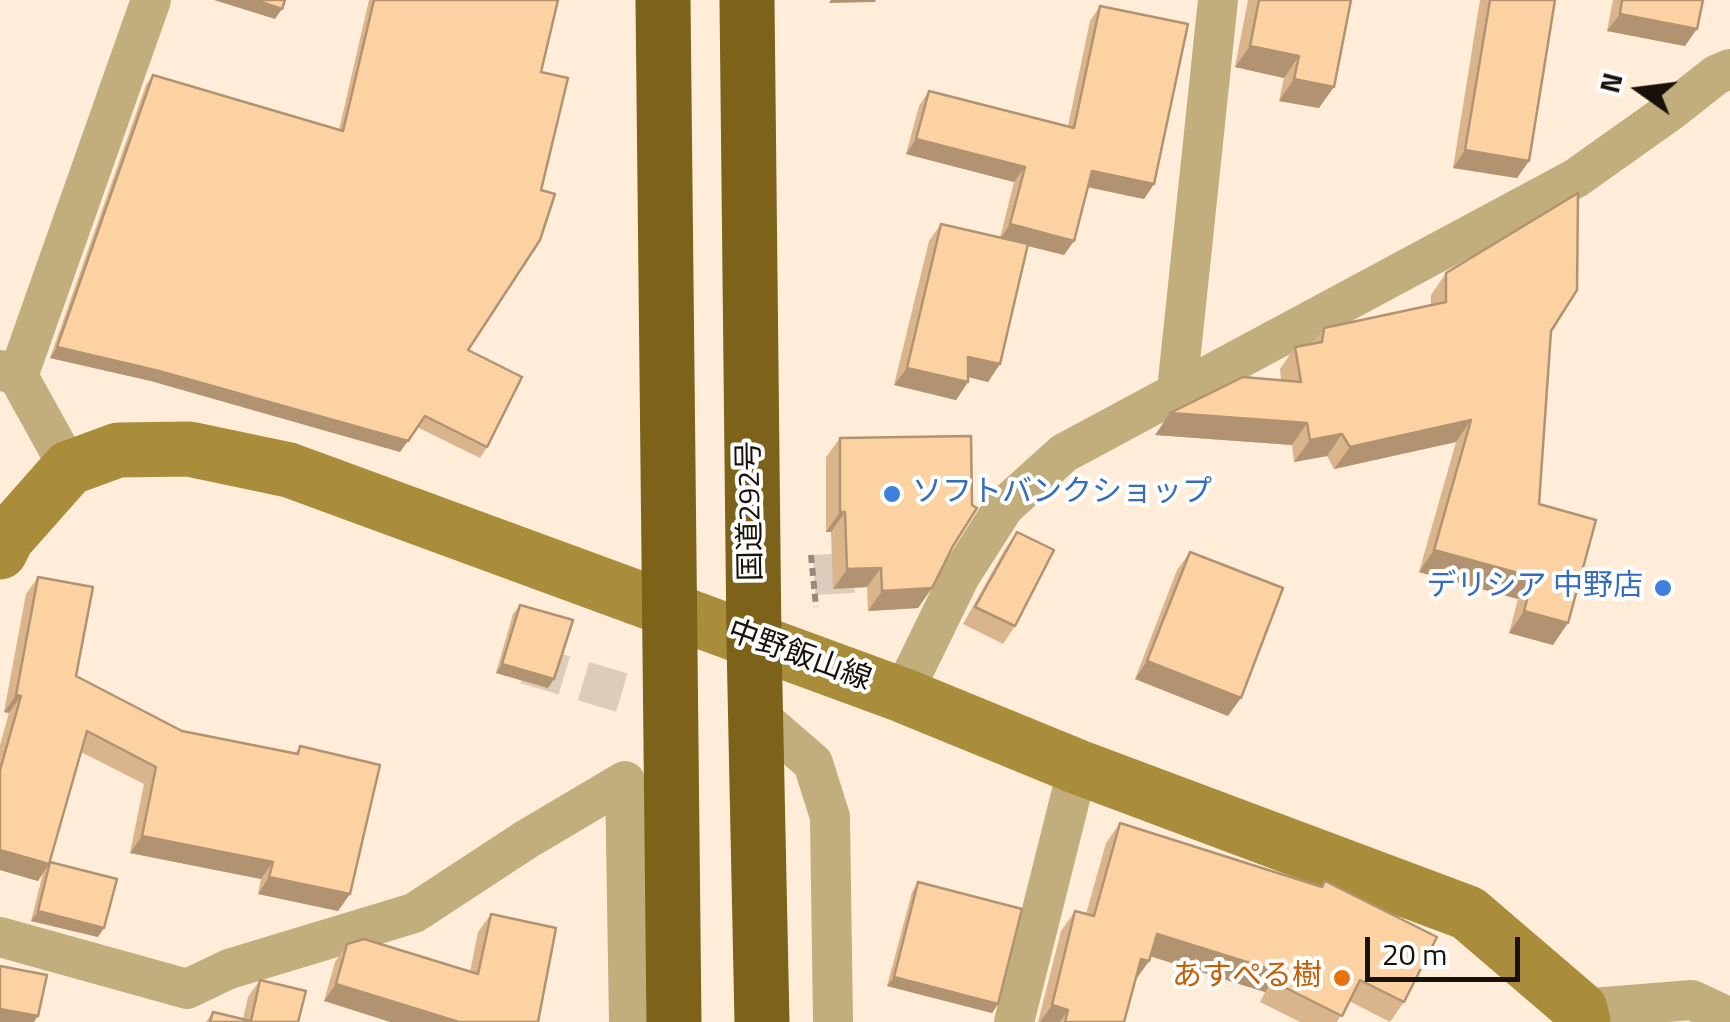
<!DOCTYPE html>
<html>
<head>
<meta charset="utf-8">
<style>
	body { margin:0 }
	#map { position:relative; width:1730px; height:1022px; overflow:hidden; background:#ffedda; font-family:"Titillium Web",sans-serif }
	canvas { display:block }
	.north { position:absolute; left:1590px; top:40px; width:100px; height:100px; -webkit-text-stroke:8px #fff; paint-order:stroke; rotate:284deg; font-size:28px; font-weight:700; line-height:40px; text-align:center; color:#18120b }
	.north::after { content:''; display:block; margin:auto; width:35px; height:45px; background:#18120b; clip-path:polygon(50% 0,100% 100%,50% 72%,0 100%) }
	.scale { position:absolute; left:1365px; top:937px; width:155px; height:45px; box-sizing:border-box; border:5px solid #18120b; border-top:0; padding-left:12px; font-size:30px; line-height:35px; white-space:nowrap; color:#18120b; -webkit-text-stroke:8px #fff; paint-order:stroke }
</style>
</head>
<body>
<div id="map">
<canvas width="1730" height="1022"></canvas>
<div class="north">N</div>
<div class="scale">20 m</div>
</div>
<script>
const ctx = document.querySelector('canvas').getContext('2d');
ctx.lineJoin = 'round';
function trace(path, color, width, dash) { ctx.strokeStyle = color; ctx.lineWidth = width; ctx.lineCap = dash ? 'butt' : 'round'; ctx.setLineDash(dash || []); ctx.stroke(path); }
function fillPath(path, color) { ctx.fillStyle = color; ctx.fill(path, 'evenodd'); }
function label(font, color, halo, rows, align = 'center') {
  ctx.font = font + ' "Titillium Web","Noto Sans JP",sans-serif'; ctx.lineWidth = 8; ctx.setLineDash([]); ctx.textBaseline = 'middle'; ctx.strokeStyle = halo; ctx.fillStyle = color; for (const [text, x, y, turn = 0] of rows) {
    ctx.save(); ctx.translate(x, y); ctx.rotate((+turn || 0) * Math.PI / 180); ctx.textAlign = isNaN(turn) ? turn : align; if (halo) ctx.strokeText(text, 0, 0); ctx.fillText(text, 0, 0); ctx.restore();
  }
}
trace(new Path2D(`
	M814,575L885,571
	M526,664L630,695`), '#dcccbb', 40, [40, 20]);
trace(new Path2D(`
	M811,555L816,607`), '#96897c', 6, [8, 5]);
trace(new Path2D(`
	M0,370L18,376L151,0
	M18,376L69,468
	M1177,390L1218,0
	M902,695L960,576L1004,507L1064,453L1576,178L1669,112L1716,75L1730,69
	M755,713L813,763L830,817L833,1022
	M0,937L187,989L229,969L414,913L527,839L625,781L629,1022
	M1580,1009L1692,1000L1730,1018
	M1014,1022L1078,767`), '#c1ae7c', 40);
trace(new Path2D(`
	M0,552L7,538L69,468L118,450L189,449L289,470L902,695L1078,767L1468,913L1580,1009L1583,1022`), '#aa8d3a', 55);
trace(new Path2D(`
	M663,0L674,1022
	M747,0L754,642L762,1022`), '#7c6319', 55);
fillPath(new Path2D(`
	M369,0H558L468,350L487,447L480,458L417,427L400,452L151,381L50,358L146,85L153,75L339,130Z
	M1248,0H1351L1319,108L1279,101L1284,78L1235,67Z
	M1480,0H1555L1529,161L1517,178L1453,168Z
	M1613,0H1703L1685,46L1607,31Z
	M1100,6L1154,184L1144,199L1088,187L1064,255L1028,246L1000,364L988,382L968,377V382L956,400L894,385L929,241L941,224L1000,238L1014,182L906,154L919,106L929,91L1068,126L1090,21Z
	M1446,273L1551,331L1539,504L1553,645L1509,633L1518,599L1419,572L1456,442L1334,469L1327,456L1294,462L1292,445L1155,435L1281,380L1280,369L1295,347L1312,344L1324,328L1431,305V295Z
	M840,438L953,546L932,588L918,608L868,611L867,587L833,589L831,532H826V457Z
	M1017,532L1015,626L1003,644L963,624L1005,549Z
	M1190,552L1228,716L1135,679L1177,570Z
	M38,577L76,676L182,731L295,754L300,746L350,894L338,911L258,894L261,879L130,853L144,784L81,752L50,862L98,937L31,921L43,873L38,881L0,870V745L9,713L4,712L26,594Z
	M520,605L548,688L496,673L513,614Z
	M1120,823L1321,887L1325,881L1404,1002L1390,1022L1349,1001L1337,1022H1300L1260,1002L1265,992L1150,956L1149,961L1135,980L1124,1022H1038L1061,931L1075,911L1086,914L1106,843Z
	M918,882L998,1004L992,1013L887,986L912,892Z
	M491,914L538,1022L324,1001L335,962L347,944L470,972L478,932Z
	M260,980L298,1022H206L213,1012L243,1019L248,997Z`), '#dab58c');
fillPath(new Path2D(`
	M214,0H255L282,9L275,19Z
	M831,0H876L875,2L829,3Z
	M1620,14L1697,29L1685,46L1607,31Z
	M1250,46L1299,56L1284,78L1235,67Z
	M1294,79L1334,87L1319,108L1279,101Z
	M916,139L1025,167L1014,182L906,154Z
	M1465,150L1529,161L1517,178L1453,168Z
	M1092,171L1154,184L1144,199L1082,186Z
	M1010,224L1074,241L1064,255L1000,239Z
	M57,347L159,371L408,441L400,452L151,381L50,358Z
	M968,357L1000,364L988,382L956,374Z
	M907,368L968,382L956,400L894,385Z
	M1170,413L1307,423L1292,445L1155,435Z
	M1471,420L1456,442L1334,469L1350,447Z
	M1342,434L1327,456L1294,462L1310,440Z
	M840,512H845L831,532H826Z
	M1434,550L1533,577L1518,599L1419,572Z
	M881,568L867,587L833,589L847,569Z
	M932,588L918,608L868,611L882,591Z
	M1524,611L1568,623L1553,645L1509,633Z
	M1147,661L1241,698L1228,716L1135,679Z
	M502,664L554,679L548,688L496,673Z
	M16,695L21,696L9,713L4,712Z
	M142,836L273,862L261,879L130,853Z
	M0,850L49,864L38,881L0,870Z
	M269,877L350,894L338,911L258,894Z
	M38,911L104,928L98,937L31,921Z
	M1157,934L1279,972L1265,992L1143,954Z
	M1141,959L1149,961L1135,981Z
	M894,977L998,1004L992,1013L887,986Z
	M336,984L459,1022H390L324,1001Z
	M1052,1005L1068,1010L1060,1022H1040Z
	M0,1009L38,1016L34,1022H0Z`), '#b19372');
const building = new Path2D(`
	M255,0H285L282,9Z
	M374,0H558L541,72L568,78L541,190L555,194L540,240L468,350L522,377L487,447L425,416L408,441L159,371L57,347L153,75L343,131Z
	M1259,0H1351L1334,87L1294,79L1299,56L1250,46Z
	M1490,0H1555L1529,161L1465,150Z
	M1622,0H1703L1697,29L1620,14Z
	M1100,6L1188,24L1154,184L1092,171L1074,241L1010,224L1025,167L916,139L929,91L1074,128Z
	M1578,193L1577,290L1551,331L1539,504L1596,520L1568,623L1524,611L1533,577L1434,550L1471,420L1350,447L1342,434L1310,440L1307,423L1170,413L1243,377L1301,382L1295,347L1322,342L1324,328L1446,302V273Z
	M941,224L1028,244L1000,364L968,357V382L907,368Z
	M971,436L972,505L977,508L953,546L932,588L882,591L881,568L847,569L845,512H840V438Z
	M1017,532L1054,550L1015,626L975,607Z
	M1190,552L1283,588L1241,698L1147,661Z
	M38,577L93,587L76,676L182,731L298,754L300,746L380,765L350,894L269,877L273,862L142,836L156,767L87,731L49,864L0,850V770L21,696L16,695Z
	M520,605L573,620L554,679L502,664Z
	M1120,823L1322,887L1325,881L1437,937L1404,1002L1360,980L1342,1016L1274,982L1279,972L1157,934L1149,961L1141,959L1124,1022H1065L1068,1010L1052,1005L1075,911L1094,916Z
	M50,862L117,879L104,928L38,911Z
	M918,882L1022,909L998,1004L894,977Z
	M491,914L556,928L538,1022H459L336,984L347,944L364,939L478,974Z
	M0,966L47,975L38,1016L0,1009Z
	M260,980L306,991L298,1022H210L213,1012L251,1021Z`);
fillPath(building, '#fdd2a3');
trace(building, '#b19372', 2.5);
for (const [x, y, r, color] of [
	[892,494,10,"#3f7fe0"],
	[1663,588,10,"#3f7fe0"],
	[1342,978,10,"#e8710a"]
]) { const dot = new Path2D(); dot.arc(x, y, r, 0, 2 * Math.PI); ctx.fillStyle = color; ctx.fill(dot); trace(dot, '#fff', 4); }
label('30px', '#366cbe', '#fff', [
	["ソフトバンクショップ",912,494],
	["デリシア 中野店",1643,588,"right"]
], 'left');
label('30px', '#18120b', '#fff', [
	["国道292号",752,511,-91],
	["中野飯山線",799,657,20]
]);
label('30px', '#c56008', '#fff', [
	["あすぺる樹",1322,978]
], 'right');
</script>
</body>
</html>
